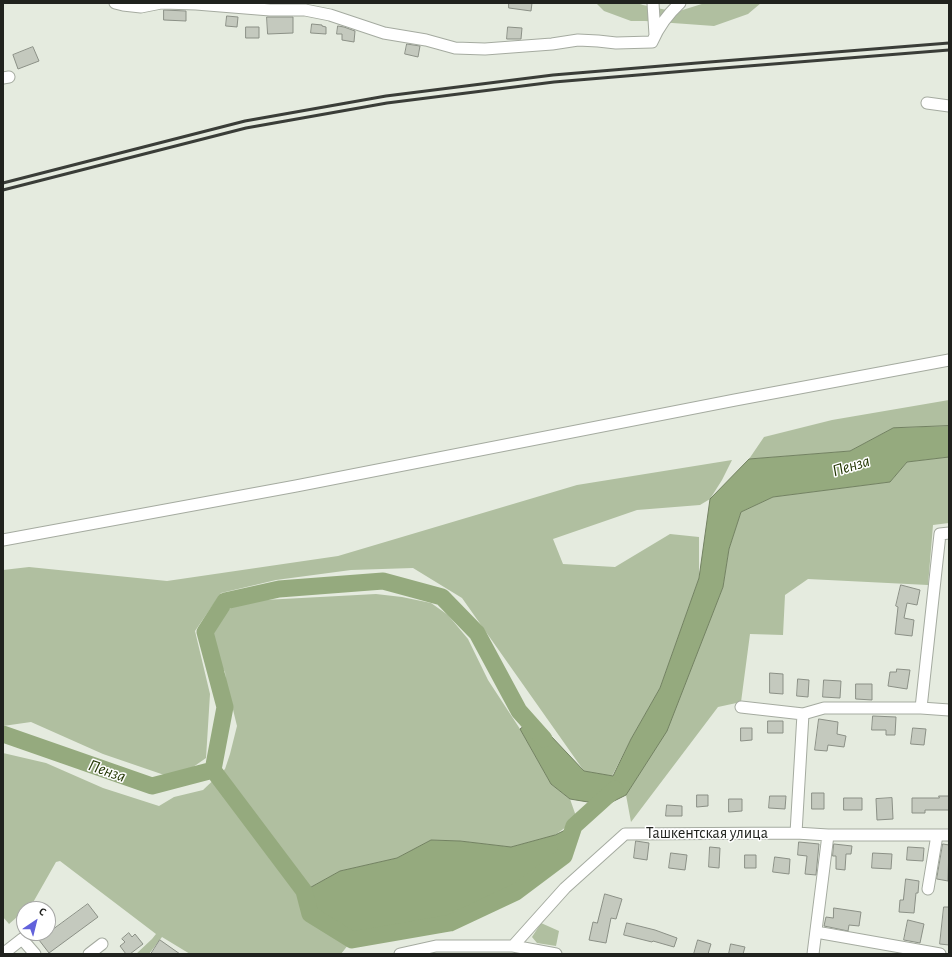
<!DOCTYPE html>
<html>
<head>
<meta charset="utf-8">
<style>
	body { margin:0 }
	#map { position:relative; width:952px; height:957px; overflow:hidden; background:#e5ebdf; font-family:"Alegreya Sans",sans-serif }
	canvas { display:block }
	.frame { position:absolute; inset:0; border:4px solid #20221e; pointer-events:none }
	.north { position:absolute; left:16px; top:901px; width:40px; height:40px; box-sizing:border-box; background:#fff; border:1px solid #a6a7a5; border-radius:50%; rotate:35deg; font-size:11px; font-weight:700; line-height:16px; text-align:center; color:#20221e }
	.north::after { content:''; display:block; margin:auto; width:14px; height:18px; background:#6262db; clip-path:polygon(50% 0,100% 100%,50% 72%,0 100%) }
</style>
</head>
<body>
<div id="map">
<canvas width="952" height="957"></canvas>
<div class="frame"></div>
<div class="north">С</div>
</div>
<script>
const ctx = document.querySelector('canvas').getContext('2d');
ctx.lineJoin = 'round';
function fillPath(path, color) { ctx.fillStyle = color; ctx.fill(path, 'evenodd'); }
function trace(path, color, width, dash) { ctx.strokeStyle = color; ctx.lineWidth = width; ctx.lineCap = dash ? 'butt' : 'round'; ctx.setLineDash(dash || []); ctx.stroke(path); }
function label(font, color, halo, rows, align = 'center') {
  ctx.font = font + ' "Alegreya Sans",sans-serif'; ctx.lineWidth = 3; ctx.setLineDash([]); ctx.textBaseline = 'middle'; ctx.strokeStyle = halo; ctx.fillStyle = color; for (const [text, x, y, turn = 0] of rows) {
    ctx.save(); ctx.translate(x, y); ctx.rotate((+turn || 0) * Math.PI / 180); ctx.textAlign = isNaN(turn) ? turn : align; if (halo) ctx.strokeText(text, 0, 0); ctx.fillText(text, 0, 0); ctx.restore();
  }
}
fillPath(new Path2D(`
	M596,3H637L643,5L676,12L705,3H761L748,14L714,26L645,21H631L604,11Z
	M949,400V426L893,428L850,451L749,459L764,437L832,420Z
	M949,457V523L933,525L928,585L808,579L785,595L783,635L750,634L741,702L718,707L631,822L626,795L667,730L723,587L729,549L741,512L773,497L890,482L907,462Z
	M732,460L722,480L710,499L700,505L637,510L553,539L563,564L615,567L670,534L699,537V578L660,688L631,739L612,776L584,771L462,598L413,568L351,570L276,580L221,593L195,631L210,694L206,758L176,779L103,754L31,722L3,726V570L29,567L167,581L338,556L577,485Z
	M376,594L402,597L431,603L448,615L468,639L488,680L520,729L551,784L570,799L577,819L555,835L511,847L460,841L431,840L397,858L340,871L304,891L310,914L352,940L341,954H190L162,937L149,954H136L152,939L156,934L60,861L56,862L31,906L27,909H24V911L9,924L3,917V753L46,763L103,788L159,806L174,797L203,790L225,769L230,754L237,726L226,681L225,672L216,658L211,632L222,615L236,604L264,600Z
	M541,923L559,931L556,946L537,943L532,937Z`), '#b0bfa0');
const water = new Path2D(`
	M949,426V457L907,462L890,482L773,497L741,512L729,549L723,587L667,731L626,795L606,805L570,799L551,784L520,729L534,718L584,771L613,776L631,739L660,688L699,578L710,499L749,459L850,451L893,428Z
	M574,826L564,856L516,892L450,923L352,940L310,914L304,891L340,871L397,858L431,840L460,841L511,847L555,835Z`);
fillPath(water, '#95aa7e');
trace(water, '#728161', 1);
trace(new Path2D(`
	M3,734L152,786L213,770
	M544,739L519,711L477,633L442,597L383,581L279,589L225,601L205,632L225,707L213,770L304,891L310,914L352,940L450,923L516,892L564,856L574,826L615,789`), '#95aa7e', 17);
const building = new Path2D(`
	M509,3H532L531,11L509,8Z
	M164,10L186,11V21L164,20Z
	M227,16L238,17L237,27L226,26Z
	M267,17H293V33L268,34Z
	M312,24L322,25V26L326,27V34L311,33Z
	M338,26L344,27L355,31L354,42L342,40V34H337Z
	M246,27H259V38H246Z
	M508,27L522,28L521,39H507Z
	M407,44L420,46L418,57L405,54Z
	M33,47L39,61L18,69L13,55Z
	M901,585L920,590L917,605L907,603L904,618L914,620L912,636L895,634L898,607L896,606Z
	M897,669L910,670L907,689L888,686L890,672H896Z
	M770,673L783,674V694L770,693Z
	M798,679L809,680L808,697L797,696Z
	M824,680L841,681L840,698L823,697Z
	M856,684H872V700L856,699Z
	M873,716L896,717L895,735H886V730H872Z
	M819,719L838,722L837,734L846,736L844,747L828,745L827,751L815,750Z
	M768,721H783V733H768Z
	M741,728H752V740L741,741Z
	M913,728L926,729L924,745L911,744Z
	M812,793H824V809H812Z
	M697,795H708V806L697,807Z
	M770,796H786L785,809L769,808Z
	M939,796H949V810H925V813H912V798H939Z
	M844,798H862V810H844Z
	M892,798L893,819L877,820L876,799Z
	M729,799H742V811L729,812Z
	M667,805L682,806V816H666Z
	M636,841L649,843L647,860L634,858Z
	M799,842L819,844L816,875L805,874L807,856L798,855Z
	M834,844L852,846L851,854H846L845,870L836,869V856H833Z
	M943,844L949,845L948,881L937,879Z
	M710,847L720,848L719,868L709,867Z
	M908,847L924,848L923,861L907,860Z
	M671,853L687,855L685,870L669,868Z
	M873,853L892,854L891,869L872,868Z
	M745,855H756V868H745Z
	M775,857L790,859L789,874L773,872Z
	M906,879L919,881L918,893H916L914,913L899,912L900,900H903Z
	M605,894L622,899L616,919L611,918L606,943L589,940L593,922L597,923Z
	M88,904L98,917L49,953L39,940Z
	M944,907H949V945L940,944Z
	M834,908L861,912L859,926L849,925L848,931L824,926L826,917L833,918Z
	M908,920L924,924L920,943L904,940Z
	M627,923L655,930L677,938L674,947L653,941L652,942L624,935Z
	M129,933L132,937L135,934L143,944L130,954H126L120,946L125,942L122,939Z
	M160,940L180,954H151Z
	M698,940L711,944L708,954H694Z
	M731,944L745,947L743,954H729Z`);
fillPath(building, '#c4c9be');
trace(building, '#8b9086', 1);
const minor = new Path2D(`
	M115,3L123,5L141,7L161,3
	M162,3L196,4L270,10H305L330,15L384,33L426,40L455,48L485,49L552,44L578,40L598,41L616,43L652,42C658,28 668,14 680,3
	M653,3L655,35
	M3,78L9,77
	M927,103L949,106
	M3,540L296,486L735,400L949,360
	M741,707L803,714
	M921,708L949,710
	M796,833L803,714L824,708H921L940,534L949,533
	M928,889L937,835
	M816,932L940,954
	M513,946L565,888L625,834L796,833L828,835H949
	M3,954L22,939L35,954
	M89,954L102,944
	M400,954L436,946H513L556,954
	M813,954L828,835`);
trace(minor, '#a5aba0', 13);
trace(minor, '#fff', 11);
trace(new Path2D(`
	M3,183L245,121L386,96L553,75L697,63L949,43
	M3,190L246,128L387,103L554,82L698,70L949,50`), '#3a3d38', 3);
label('16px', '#20221e', '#fff', [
	["Ташкентская улица",707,833]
]);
label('italic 17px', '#243704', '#fff', [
	["Пенза",851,466,-17],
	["Пенза",107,771,19]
]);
</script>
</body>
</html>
